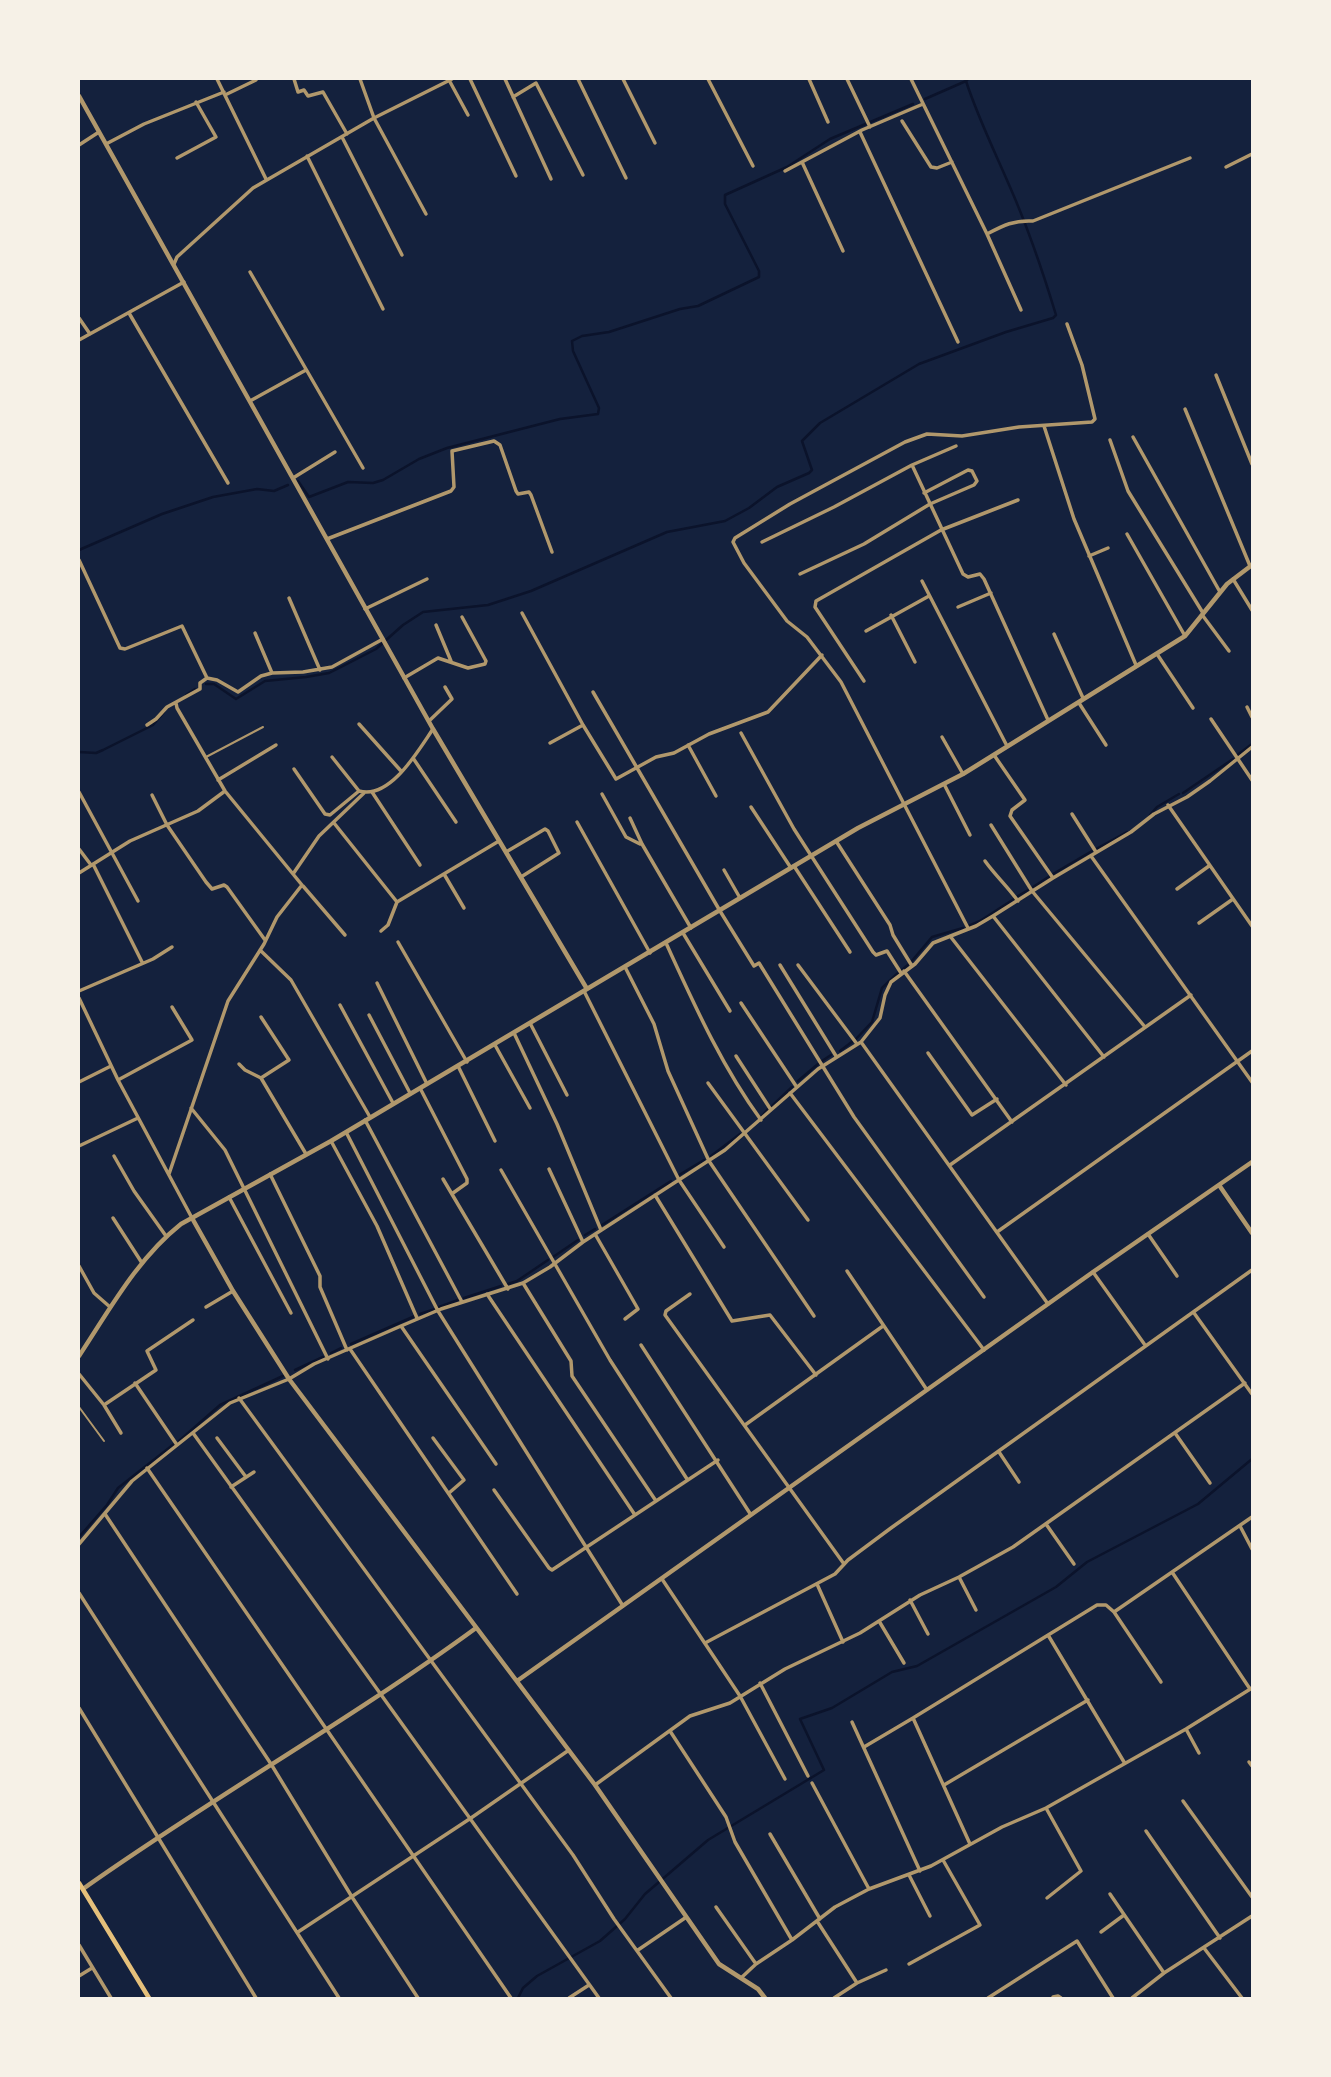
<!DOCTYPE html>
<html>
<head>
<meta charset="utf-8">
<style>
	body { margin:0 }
	#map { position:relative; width:1331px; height:2077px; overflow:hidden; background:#14213d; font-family:"Archivo Narrow",sans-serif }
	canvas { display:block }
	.frame { position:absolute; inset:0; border:80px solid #f6f1e7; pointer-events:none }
</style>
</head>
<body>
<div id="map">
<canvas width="1331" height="2077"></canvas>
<div class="frame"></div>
</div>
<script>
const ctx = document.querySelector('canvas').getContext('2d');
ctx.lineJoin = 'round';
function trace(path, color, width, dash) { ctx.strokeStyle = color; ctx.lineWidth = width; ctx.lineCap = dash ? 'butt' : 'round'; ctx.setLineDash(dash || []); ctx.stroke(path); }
trace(new Path2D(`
	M925,99L966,81
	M298,481L309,497L348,482L373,483L383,480L419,459L447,448L560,419L598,414L599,408L573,351L572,341L582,336L609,332L680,309L698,306L759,277V271L725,204V195L787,167L830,139L913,104
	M79,550L162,514L213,497L257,489L274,491L288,485
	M206,684H214L236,699L265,681L306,677L329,673L343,666L376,649L403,625L423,612L488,605L531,591L667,532L725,521L749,508L777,487L809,473L812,470L802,441L820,423L919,364L1006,332L1053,318L1056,315C1043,272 1028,228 1010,187C995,152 978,118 966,81L968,79
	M186,695L195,689
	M79,752L96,753L103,750L153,725L164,712
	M1236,756L1252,744
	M1183,793L1233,759
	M1150,815L1157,807L1179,794
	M1096,849L1127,832
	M1053,874L1092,851
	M1033,887L1050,876
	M1018,896L1030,889
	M966,927L980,921L1014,899
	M911,962L932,937L963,928
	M902,970L909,964
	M855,1040L872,1022L882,988L899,972
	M840,1051L853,1041
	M822,1061L831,1055
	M798,1081L818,1064
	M772,1106L792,1087
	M762,1116L768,1109
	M711,1156L740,1134
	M679,1175L704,1160
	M602,1225L671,1181
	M585,1235L595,1229
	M553,1257L578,1240
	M508,1284L517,1281L548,1260
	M464,1298L501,1286
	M439,1307L458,1300
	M420,1314L435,1309
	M351,1344L415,1316
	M331,1353L341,1348
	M295,1370L323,1357
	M179,1441L220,1405L283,1376
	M79,1537L107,1505L118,1488L174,1444
	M518,1998L523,1988L537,1976L600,1941L625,1919L645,1894L708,1840L824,1770L800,1719L832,1708L892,1672L917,1666L1056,1587L1087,1562L1198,1504L1252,1459`), '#0b132b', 2.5);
trace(new Path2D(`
	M206,757L263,727
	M79,1407L104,1441`), '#b1986c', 2);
trace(new Path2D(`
	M217,79L266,179
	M294,79L298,92L304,90L308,96L323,92L347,134
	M360,79L374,118L426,214
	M470,79L516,176
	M505,79L551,179
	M578,79L626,178
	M623,79L655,143
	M708,79L753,166
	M809,79L828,122
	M847,79L870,127
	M911,79L987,234L1021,310
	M449,80L468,115
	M225,95L256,80
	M513,97L536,83L583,175
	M902,121L931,167L937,168L952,162
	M860,132L958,342
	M342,137L402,255
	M106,144L144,124L224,92
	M79,145L99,132
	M307,156L383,309
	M177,158L216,137L196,102
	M802,162L843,251
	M1226,167L1252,154
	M785,171L862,130L923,104
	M987,234C1004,225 1014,220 1033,221L1190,158
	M174,264L177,257L253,188L374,118L452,79
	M250,272L363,468
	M129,313L228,483
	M79,318L90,334
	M79,340L184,282
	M1216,375L1252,464
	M250,401L306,370
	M1185,409L1250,566
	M1044,426L1074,519L1136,665
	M1133,437L1220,592
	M1110,440L1128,491L1203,613
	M912,465L963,574L968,577L980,574L984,579L1048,720
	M293,478L335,452
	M1127,534L1185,636
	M327,539L451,491L454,487L452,451L494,441L500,445L516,491L518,494L529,492L531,495L552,552
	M762,542L834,507L912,465L956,446
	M1089,556L1108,548
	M79,560L120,648L125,649L182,626L207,678
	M800,574L864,544L930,504L974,485L977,481L972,471L968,470L924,493
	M1233,579L1252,610
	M922,581L1007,746
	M289,598L320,670
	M958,607L991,593
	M365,609L427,579
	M522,613L583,725L616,779L656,757L674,753L709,734L768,712L822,655
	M891,615L915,662
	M1203,616L1229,651
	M436,625L451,661
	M866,631L929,596
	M255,633L272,673
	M1054,634L1083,698
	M1157,654L1193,708
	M404,678L438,658L468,668L485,664L486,661L462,617
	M864,681L815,607L816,601L941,530L1018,500
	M593,692L720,911L754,966L759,963L854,1117L984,1297
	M1079,703L1106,745
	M1247,707L1252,717
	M1211,719L1252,780
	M429,721L452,699L445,687
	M359,724L401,771
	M147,725L156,719L167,707L200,689V683L207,678L217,680L238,692L261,676L272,673L303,672L332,667L383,639
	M741,733L794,829L873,952L876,955L887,951L901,973
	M942,737L963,774
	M550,743L583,725
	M688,745L716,796
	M994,755L1025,800L1012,810L1010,816L1053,878
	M332,757L359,791
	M413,758L456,822
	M294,769L325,814L330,815L359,791C390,800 418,751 433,729
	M218,780L276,745
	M944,784L970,835
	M79,792L138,901
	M372,792L420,865
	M602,794L626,837L640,844
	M152,795L167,825L206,882L212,889L224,885L227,887L265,940
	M1168,805L1252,926
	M751,807L791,868
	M1072,814L1096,852
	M630,818L642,844L691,928
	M577,822L650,953
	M334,823L397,902
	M991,825L1032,891L1145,1027
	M836,841L890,925L893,935L912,966
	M79,849L91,865
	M506,852L545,829L548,831L559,853L521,877
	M1091,856L1252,1082
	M985,861C995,875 1007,886 1018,901
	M93,864L142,962
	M794,866L850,952
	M724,870L740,898
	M79,873L130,841L198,811L225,791
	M293,874L319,836L364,793
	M444,874L464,908
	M303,886L345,935
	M1177,889L1209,866
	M993,916L1104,1057
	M1199,923L1233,899
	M968,928L841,682L807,637L787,621L744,563L733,542L735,538L790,504L905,442L927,434L962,436L1019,427L1092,422L1095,419L1082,365L1067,324
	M381,931L388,925L397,902L499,841
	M683,933L730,1011
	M950,936L1066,1085
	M398,942L467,1062
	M666,943C694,1004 721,1065 761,1120
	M260,950L291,980L370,1117
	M780,965L836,1056
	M798,965L857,1044
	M625,967L654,1024L668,1071L709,1161L814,1316
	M904,971L1012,1122
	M377,983L427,1084
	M79,991L153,959L172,947
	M584,991L679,1180L724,1247
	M79,998L118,1080L192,1218
	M741,1003L796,1086
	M340,1005L393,1103
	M369,1015L410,1093
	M530,1023L567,1095
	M514,1033L557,1124L601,1230
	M861,1042L1048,1304
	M495,1045L530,1108
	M928,1053L972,1115L997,1099
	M736,1056L771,1110
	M239,1064L245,1070L261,1078
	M458,1066L495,1141
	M261,1078L306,1154
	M261,1078L289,1060L261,1017
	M118,1080L192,1040L172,1007
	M79,1082L111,1066
	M708,1083L808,1220
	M420,1088L467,1179V1183L453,1193
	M790,1093L984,1350
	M191,1108L225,1150L328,1359
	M365,1120L462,1302
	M346,1132L438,1311L623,1606
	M331,1141L377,1226L417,1318
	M79,1146L138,1118
	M114,1156L134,1191L166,1236
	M950,1165L1191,995
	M549,1169L583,1242
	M501,1170L610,1360L687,1479
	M169,1174L228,1001L264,944L277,917L302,885L225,791L177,708L176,703
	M270,1174L320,1276V1287L347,1350
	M443,1179L508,1289
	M655,1195L732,1321L770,1315L816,1375
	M229,1197L291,1313
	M113,1218L142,1263
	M997,1232L1252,1051
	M595,1234L638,1309L625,1319
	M1148,1234L1177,1276
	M79,1266L94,1293L110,1307
	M847,1271L927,1390
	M1093,1272L1145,1345
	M523,1283L571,1361L572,1376L656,1501
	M487,1294L635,1515
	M690,1294L666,1311L665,1315L844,1564
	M206,1307L233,1291
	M1194,1313L1252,1394
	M401,1326L496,1464
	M641,1345L751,1515
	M350,1349L517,1594
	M79,1374L104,1405L121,1433
	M135,1383L177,1445
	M239,1398L573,1855L614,1919L671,1998
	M104,1405L156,1370L147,1351L193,1320
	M745,1425L883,1326
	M193,1433L599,1998
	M1175,1433L1210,1483
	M217,1438L246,1477
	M433,1438L464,1480L449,1493
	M999,1452L1019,1482
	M147,1468L511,1998
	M231,1487L254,1472
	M494,1490L549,1568L552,1570L718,1460
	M105,1514L271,1764L352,1897L418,1998
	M1046,1524L1074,1564
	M1240,1526L1252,1549
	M79,1544L132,1481L230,1403L289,1379L314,1364L401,1326L441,1309L523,1283L550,1267L583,1242L725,1150L818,1069L861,1042L880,1018L885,995L891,982L915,964L933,943L976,926L993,916L1053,878L1131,832L1154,814L1187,797L1210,781L1252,747
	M1172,1572L1250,1689
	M959,1577L976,1610
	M662,1579L740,1696L785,1779
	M817,1584L843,1642
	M79,1593L339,1998
	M910,1600L928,1634
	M1114,1612L1252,1517
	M879,1621L904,1663
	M1048,1635L1124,1762
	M705,1643L835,1574L848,1560L891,1528L1252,1270
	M760,1683L808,1776
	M79,1708L256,1998
	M913,1718L970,1844
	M852,1722L920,1871
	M1186,1729L1199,1753
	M670,1731L726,1817L735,1842L792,1940
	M864,1747L913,1718L1097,1605H1106L1114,1612L1161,1682
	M1249,1762L1252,1766
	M812,1783L869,1889
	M595,1785L690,1716L730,1703L785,1669L860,1633L920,1595L959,1577L1013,1547L1245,1383
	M944,1785L1088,1700
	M1183,1801L1252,1897
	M1046,1808L1081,1871L1047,1898
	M1146,1831L1220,1938
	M770,1834L820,1919
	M909,1875L930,1916
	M1110,1894L1164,1973
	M716,1907L756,1964
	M817,1921L857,1983
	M298,1932L471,1818L569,1750
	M1101,1932L1124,1915
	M79,1945L111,1998
	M1204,1948L1242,1998
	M638,1950L685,1918
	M909,1964L980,1925L943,1860
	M79,1976L92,1968
	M741,1978L756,1964L792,1940L835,1907L869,1889L931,1866L1002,1827L1046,1808L1186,1729L1252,1688
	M1053,1997L1058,1996L1061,1998
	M569,1998L589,1985
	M834,1998L857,1983L886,1970
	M988,1998L1077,1941L1113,1998
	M1132,1998L1164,1973L1252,1916`), '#b1986c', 3.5);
trace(new Path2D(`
	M79,96L433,729L587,989
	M1219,1185L1252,1233
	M192,1218L233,1291L289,1379L595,1785L719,1964L758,1989L765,1998
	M79,1356C110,1309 137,1259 181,1224L331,1141L858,828L963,774L1185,636L1227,584L1252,565
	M517,1681L1093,1272L1252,1162
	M83,1889C211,1798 349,1721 476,1628`), '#b1986c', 4.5);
trace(new Path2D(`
	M79,1883L149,1998`), '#e5c07b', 4.5);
</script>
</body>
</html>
